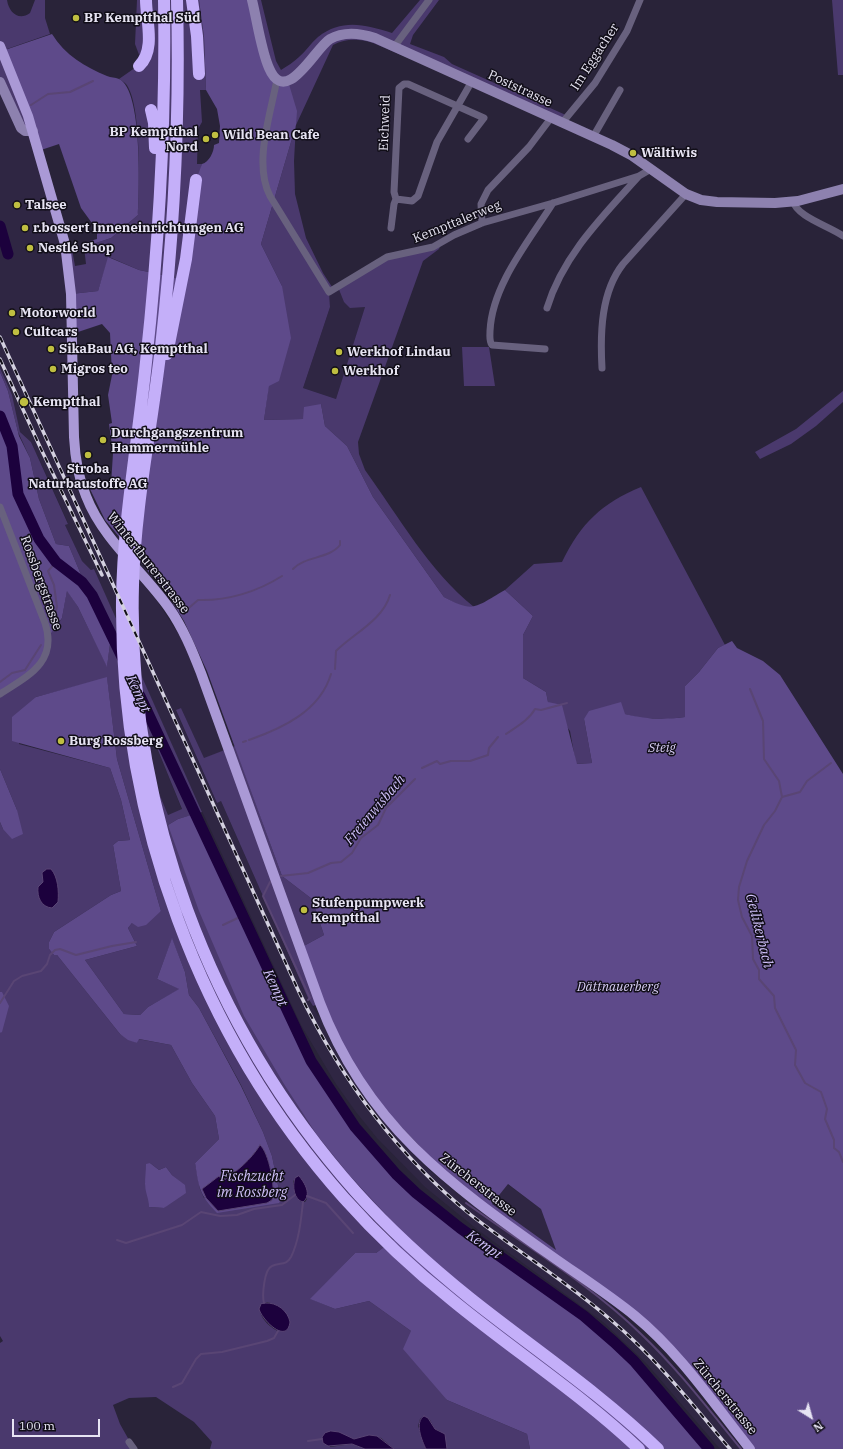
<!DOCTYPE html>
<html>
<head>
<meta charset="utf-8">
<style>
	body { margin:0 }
	#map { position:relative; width:843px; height:1449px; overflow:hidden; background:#292339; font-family:"IBM Plex Serif",serif }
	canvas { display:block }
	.north { position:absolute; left:791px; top:1397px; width:40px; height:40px; -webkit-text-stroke:3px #110e18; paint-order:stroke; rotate:143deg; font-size:11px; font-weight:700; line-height:16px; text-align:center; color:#e7e4f3 }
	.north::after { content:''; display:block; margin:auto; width:14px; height:18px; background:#e7e4f3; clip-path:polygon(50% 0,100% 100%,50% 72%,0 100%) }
	.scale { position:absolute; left:12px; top:1419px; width:88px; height:18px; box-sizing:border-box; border:2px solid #e7e4f3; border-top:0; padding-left:5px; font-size:12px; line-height:14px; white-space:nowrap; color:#e7e4f3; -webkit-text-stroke:3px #110e18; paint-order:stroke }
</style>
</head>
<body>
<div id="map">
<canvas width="843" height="1449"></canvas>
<div class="north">N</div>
<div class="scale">100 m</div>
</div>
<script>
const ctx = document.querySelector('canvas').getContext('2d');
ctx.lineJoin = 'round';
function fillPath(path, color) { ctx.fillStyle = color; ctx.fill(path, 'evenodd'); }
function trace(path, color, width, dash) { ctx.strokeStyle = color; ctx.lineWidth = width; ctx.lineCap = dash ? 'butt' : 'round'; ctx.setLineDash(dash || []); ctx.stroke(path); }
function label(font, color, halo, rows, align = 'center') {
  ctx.font = font + ' "IBM Plex Serif",serif'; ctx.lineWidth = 3; ctx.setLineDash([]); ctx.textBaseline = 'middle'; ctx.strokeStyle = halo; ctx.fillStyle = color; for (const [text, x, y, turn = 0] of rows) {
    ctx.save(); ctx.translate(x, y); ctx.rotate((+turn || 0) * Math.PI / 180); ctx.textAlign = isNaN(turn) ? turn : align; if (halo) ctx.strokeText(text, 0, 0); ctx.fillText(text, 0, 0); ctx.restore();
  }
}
fillPath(new Path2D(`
	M0,82L33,131L65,244L73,414L69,447L73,475L80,496L100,534L157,601L179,635L184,633L228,749L204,759L181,708L176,711L217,802L221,801L308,998L318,1016H320L338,1055L372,1107L398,1138L427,1168L458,1194L599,1294L660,1350L743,1449H720L647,1364L603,1322L478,1230L425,1187L377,1138L356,1112L336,1084L301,1025L170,742L94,569L91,570L82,561L65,525L68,523L31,442L20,432L18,427L11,395L0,367Z
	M338,287L365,307L336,399L303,388L330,307L329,292Z
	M153,738L182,810L168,815L139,744Z
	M507,1184L541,1209L557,1251L492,1204Z`), '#2f2643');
fillPath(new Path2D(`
	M0,0H7C9,13 19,21 30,13L35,0H45V18L50,34L7,49L28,116L25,131L0,82Z
	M137,0H199L204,37L206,90H200L202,122L198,129L197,164H202L182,279L139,270L109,257L98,291L71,294L66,250L72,249L75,266L86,264L84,247L111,238L138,215C139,188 142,104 126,84C124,82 121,80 119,79L139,65L141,60L135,44Z
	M252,0H261L276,61L281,70C287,66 294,62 299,57C306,51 311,43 318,37C343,18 365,25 392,33L420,0H439L413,35L410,44L444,57L452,64L568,116L562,123L373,43C359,39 347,38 333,45L296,125L294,161L295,194L306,238L323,273L334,290L329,292L330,307L303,388L336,399L365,307L350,308L344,302L338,287L387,257L441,244L439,249L423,261L358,442L359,454L365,470C399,517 429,571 474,607L460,606L444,597L373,497L347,446L325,426L321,404L303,419L264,420L282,286L261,244L296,125L277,79Z
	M832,0H843V75H838Z
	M462,347H489L495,386H464Z
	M0,368L12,395L20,432L31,442L68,524L65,525L82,561L91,570L94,569L202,812L178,819L168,825L351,1177L404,1233L376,1253H355L311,1299L335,1309L369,1301L411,1331L447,1400L527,1434L530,1449H447L440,1431L435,1429L430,1420L424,1416L420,1419L418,1426L426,1449H394L381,1438L372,1435L354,1439L334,1431L325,1433L330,1447L352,1444L365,1449H210L212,1442L194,1422L156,1397L129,1398L113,1405L120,1424L134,1449H0V1343L3,1341L0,1336V1033L2,1031V992H0V822L3,829L17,810L0,769V694L58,624L62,618L67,590L78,607L107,666L110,644L69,546L56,544L39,499L30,458L18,432L8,391L0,372ZM107,678L117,759L161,911L132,923L128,928L137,946L85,960L124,1014L140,1015L148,1007L180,989L157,979L172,939L185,972L189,995L199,1008L241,1085L263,1132L272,1156L281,1200L204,1198L200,1189L195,1163L219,1139L215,1116L192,1083L171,1045L138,1039L137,1043L120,1034L57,955H54L49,949V942L54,932L111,895L121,891L113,845L118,841L130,840L121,800L110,768L19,744L36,697ZM153,738L182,809L168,815L139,744ZM150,1163L159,1170L166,1167L172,1175L184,1185L164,1208L149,1207V1198L145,1185ZM299,1176L307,1199L305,1202H301L295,1195L293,1181ZM267,1302C277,1304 285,1310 290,1320L278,1331C269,1327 258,1316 260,1306Z
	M843,391V402L816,426L791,444L760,459L755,452L796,429Z
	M641,487L725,645L718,648L699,672L685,686V717L668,719L640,718L625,714L584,719L592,763L576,764L570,731L548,702L546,692L523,678V635L533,616L505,590L534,564L562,562C581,523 602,503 641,487Z
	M181,708L204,758L235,746L282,876L312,899L324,935L300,948L320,1003L313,1006L308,998L221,801L217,803L176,710Z`), '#4a396d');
fillPath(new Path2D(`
	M199,0H252L269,69L288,81L297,111L296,125L261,244L282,286L291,338L279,381L269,386L264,420L303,419L304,407L321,404L325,426L347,446L373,497L444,597C475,614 476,606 505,590L533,616L523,635V678L546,692L548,702L562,705L577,764L592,763L584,719L589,711L621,702L625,714C644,719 664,720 685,717V686L699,672L718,648L732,641L737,648L763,661L780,675L843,774V1449H750L664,1343L462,1191L359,1082L300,948L324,935L312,899L282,876L207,671L184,621L167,594L105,520L90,489L111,485L113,453L109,424L112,423L108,395L112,375L110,333L102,324L72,334L71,294L98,291L108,257L139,270L182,279L196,180L202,164C209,162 214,152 214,145L219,143L220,126L217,109L206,90L204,37ZM508,1184L541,1209L556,1250L492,1204Z
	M52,34C65,55 85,67 107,76C111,78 115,77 119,79C143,90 139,190 138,215L111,238L84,247L83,243L97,239V230L81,208L59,144L38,151L2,51Z
	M0,372L8,391L19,436L30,458L39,499L56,544L69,546L110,644L107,667L78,607L67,591L62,618L49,636L42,662L0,694Z
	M107,677L117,759L161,911L146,925L138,927L132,923L128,928L137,946L85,960L124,1014L140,1015L148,1007L179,989L157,979L172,938L185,972L189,995L199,1008L241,1086L263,1132L272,1156L281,1200L279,1203L217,1213C199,1194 199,1188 195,1163L219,1139L215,1116L192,1083L171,1045L139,1039L137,1043L128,1040L120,1034L57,955H54L49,949V942L54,932L111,895L121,891L113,845L118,841L130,840L121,800L110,768L12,741V717L36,697ZM260,1145C267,1164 275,1180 272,1201L251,1206L209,1201L202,1189L219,1177L223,1181C237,1171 250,1161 260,1145Z
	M0,769L17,810L23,834L12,839L3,829L0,822Z
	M191,815L243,913L313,1058L340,1101L378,1147L391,1172L414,1195L452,1226L575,1313L620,1351L672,1408L698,1429L714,1449H530L527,1434L447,1400L403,1349L411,1331L369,1301L335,1309L310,1299L355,1253H376L403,1233L351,1177L317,1135L284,1084L244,1016L199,911L168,825L178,819Z
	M0,992H2L9,1006L2,1032L0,1033Z
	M150,1163L159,1170L166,1167L172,1175L185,1185L186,1193L164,1208L149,1207C149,1199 145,1192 145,1184C145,1177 146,1171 146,1164Z`), '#5e4a8a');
const water = new Path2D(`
	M47,869H51C58,877 59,891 58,902L52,908C41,907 37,897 38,887L43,882L42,873Z
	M260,1145C269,1152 276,1189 272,1200L267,1203L218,1211L206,1198L202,1189L219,1176L223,1181C237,1171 251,1160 260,1145Z
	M299,1176C305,1183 312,1195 303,1202C294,1200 292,1186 295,1178Z
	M265,1303C277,1302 288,1311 290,1322C287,1345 262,1320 259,1309L261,1304Z
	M424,1416L428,1418L435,1429L445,1434L447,1449H426C422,1441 414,1422 424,1416Z
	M331,1431L339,1432L354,1439L369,1435L377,1436L394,1449H365L352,1444L328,1446L323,1443L322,1437L325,1433Z`);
fillPath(water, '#1c013d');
trace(water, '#594574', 1);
trace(new Path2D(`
	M31,105L48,94L70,92L93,81
	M293,569C305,556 329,559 340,545V541
	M183,613L198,600C227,601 257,592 282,576
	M54,617L57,607L54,585L48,571L56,562
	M335,669L336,651C353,634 383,620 390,595
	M0,682L12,673L25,670L41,645
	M750,689L763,721L764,759L779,781L782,797
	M506,734C516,727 529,720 535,709L541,710L567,703
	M249,740C283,728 320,711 331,674
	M243,742L246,741
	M831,763L807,781L800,792L782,797L775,811L764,825L747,861L739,887L738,900L742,917L752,936L753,959L759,970V979L774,996L775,1008L796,1050L795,1065L805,1083L821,1092L827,1109L825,1119L834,1140V1148L839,1152L843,1162
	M422,768L437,761L440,764L451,761H470L488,755L489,748L498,737
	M281,876L308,873L331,863L341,862L352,853L361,838L378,825L386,808L415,779
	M270,882L263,896L310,998L308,1000
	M223,925L242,916
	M0,1003L14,981L22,976L41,971L47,964L50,955L55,950L60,949L76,955L112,946L136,942
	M286,1010L290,1008
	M307,1196L326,1203L353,1233
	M466,1203C524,1245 590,1284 641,1334C678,1369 709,1410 741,1449
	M117,1240L126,1243L182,1225L201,1212L220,1216L237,1215L254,1209L282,1205L295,1195
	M264,1303C262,1296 264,1269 272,1266C280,1262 286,1266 291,1257C299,1241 301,1220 303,1202
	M173,1387L182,1383L196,1359L201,1354L222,1352L267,1341L274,1338L278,1331
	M308,1441L322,1439`), '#594574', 2);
trace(new Path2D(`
	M0,226L8,254
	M0,416L12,446L18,494L39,539L56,562L82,582L92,595L124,661
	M140,696L311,1061L355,1127L396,1174L416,1193L460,1228L584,1316L614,1342L634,1361L709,1449`), '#1c013d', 11);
trace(new Path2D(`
	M394,47L429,0
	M277,79C271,113 253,163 270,196L329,292L387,257L433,247L454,235L482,223L553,203L639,176
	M562,123L595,83L627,31L640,0
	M593,137L620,90
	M396,199L412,201L418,196L437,142L472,81
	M793,201C797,217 829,226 843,236
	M482,223L481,204L488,190L529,147L551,118
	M391,228L394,204L396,199L394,192L399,88L404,84H408L484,118L468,139
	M547,308C563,255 603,216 639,176L651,169
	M545,349L492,345C489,341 490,336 490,331C492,285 529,241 553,203
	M602,368C600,333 601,292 623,264L686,194
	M0,507L45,623C58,662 28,676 0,694
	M129,1442L134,1449`), '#68617e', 7);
trace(new Path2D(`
	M252,0C257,20 261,50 269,68C286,108 315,48 330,39C344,31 360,33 375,38L612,145L631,155L686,194L701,200L717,202L775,203L798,201L843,189
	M0,82L21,128L25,131H33`), '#8d81af', 10);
trace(new Path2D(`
	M0,46L28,116L65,244L71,294L74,437C75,457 78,477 86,496C103,540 142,570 169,608C183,628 192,650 201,673L320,1003C366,1124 449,1184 550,1255C578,1275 608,1294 635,1316C680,1353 714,1404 750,1449`), '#aa99d6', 10);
trace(new Path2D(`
	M164,0C166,121 159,242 146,362C138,442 123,520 122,600C120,818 199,1035 344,1198C377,1235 413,1269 452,1300C514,1351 581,1394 639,1449
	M177,0C180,115 174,232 161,347C152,426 135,505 133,585C127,806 209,1027 356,1192C391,1231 430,1266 471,1299C534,1349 600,1393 658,1449
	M192,0L197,36L199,74
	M139,66C156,50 146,20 146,0
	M151,110L154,123L155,148
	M167,354L186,259L196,180`), '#c4aff9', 12);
const rail = new Path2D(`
	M0,337L299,992C341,1079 396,1154 471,1215C517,1251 567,1282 611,1320C656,1358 692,1404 730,1449
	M0,359L41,449L102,575`);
trace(rail, '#d3d0df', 3.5);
trace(rail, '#110e18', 2, [6]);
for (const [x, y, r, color] of [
	[76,18,4,"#bfbe41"],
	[215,135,4,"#bfbe41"],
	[206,139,4,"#bfbe41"],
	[633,153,4,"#bfbe41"],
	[17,205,4,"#bfbe41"],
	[25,228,4,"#bfbe41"],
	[30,248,4,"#bfbe41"],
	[12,313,4,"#bfbe41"],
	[16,332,4,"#bfbe41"],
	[51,349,4,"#bfbe41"],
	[339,352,4,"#bfbe41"],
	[53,369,4,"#bfbe41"],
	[335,371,4,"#bfbe41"],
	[24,402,5,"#bfbe41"],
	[103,440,4,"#bfbe41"],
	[88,455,4,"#bfbe41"],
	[61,741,4,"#bfbe41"],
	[304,910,4,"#bfbe41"]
]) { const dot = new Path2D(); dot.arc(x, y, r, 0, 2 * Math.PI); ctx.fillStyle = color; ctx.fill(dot); trace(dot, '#110e18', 1.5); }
label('bold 13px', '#e7e4f3', '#110e18', [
	["BP Kemptthal Süd",84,18],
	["BP Kemptthal",198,132,"right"],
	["Nord",198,147,"right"],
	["Wild Bean Cafe",223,135],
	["Wältiwis",641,153],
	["Talsee",25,205],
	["r.bossert Inneneinrichtungen AG",33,228],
	["Nestlé Shop",38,248],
	["Motorworld",20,313],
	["Cultcars",24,332],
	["SikaBau AG, Kemptthal",59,349],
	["Werkhof Lindau",347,352],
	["Migros teo",61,369],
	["Werkhof",343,371],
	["Kemptthal",33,402],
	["Durchgangszentrum",111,433],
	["Hammermühle",111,448],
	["Stroba",88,469,"center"],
	["Naturbaustoffe AG",88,484,"center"],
	["Burg Rossberg",69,741],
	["Stufenpumpwerk",312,903],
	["Kemptthal",312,918]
], 'left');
label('13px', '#e7e4f3', '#110e18', [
	["Im Eggacher",595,57,-57],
	["Poststrasse",520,89,25],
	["Eichweid",385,123,-88],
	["Kempttalerweg",457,222,-22],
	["Winterthurerstrasse",148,563,52],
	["Rossbergstrasse",41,583,70],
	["Zürcherstrasse",478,1185,38],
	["Zürcherstrasse",725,1397,51]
]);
label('italic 13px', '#d8cef4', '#110e18', [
	["Steig",662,748],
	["Dättnauerberg",618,987]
]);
label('italic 14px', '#d0c1fa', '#110e18', [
	["Kempt",138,694,65],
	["Freienwisbach",375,810,-50],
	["Geilikerbach",759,931,76],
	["Kempt",275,988,65],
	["Fischzucht",252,1177],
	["im Rossberg",252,1193],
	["Kempt",484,1245,35]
]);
</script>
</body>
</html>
